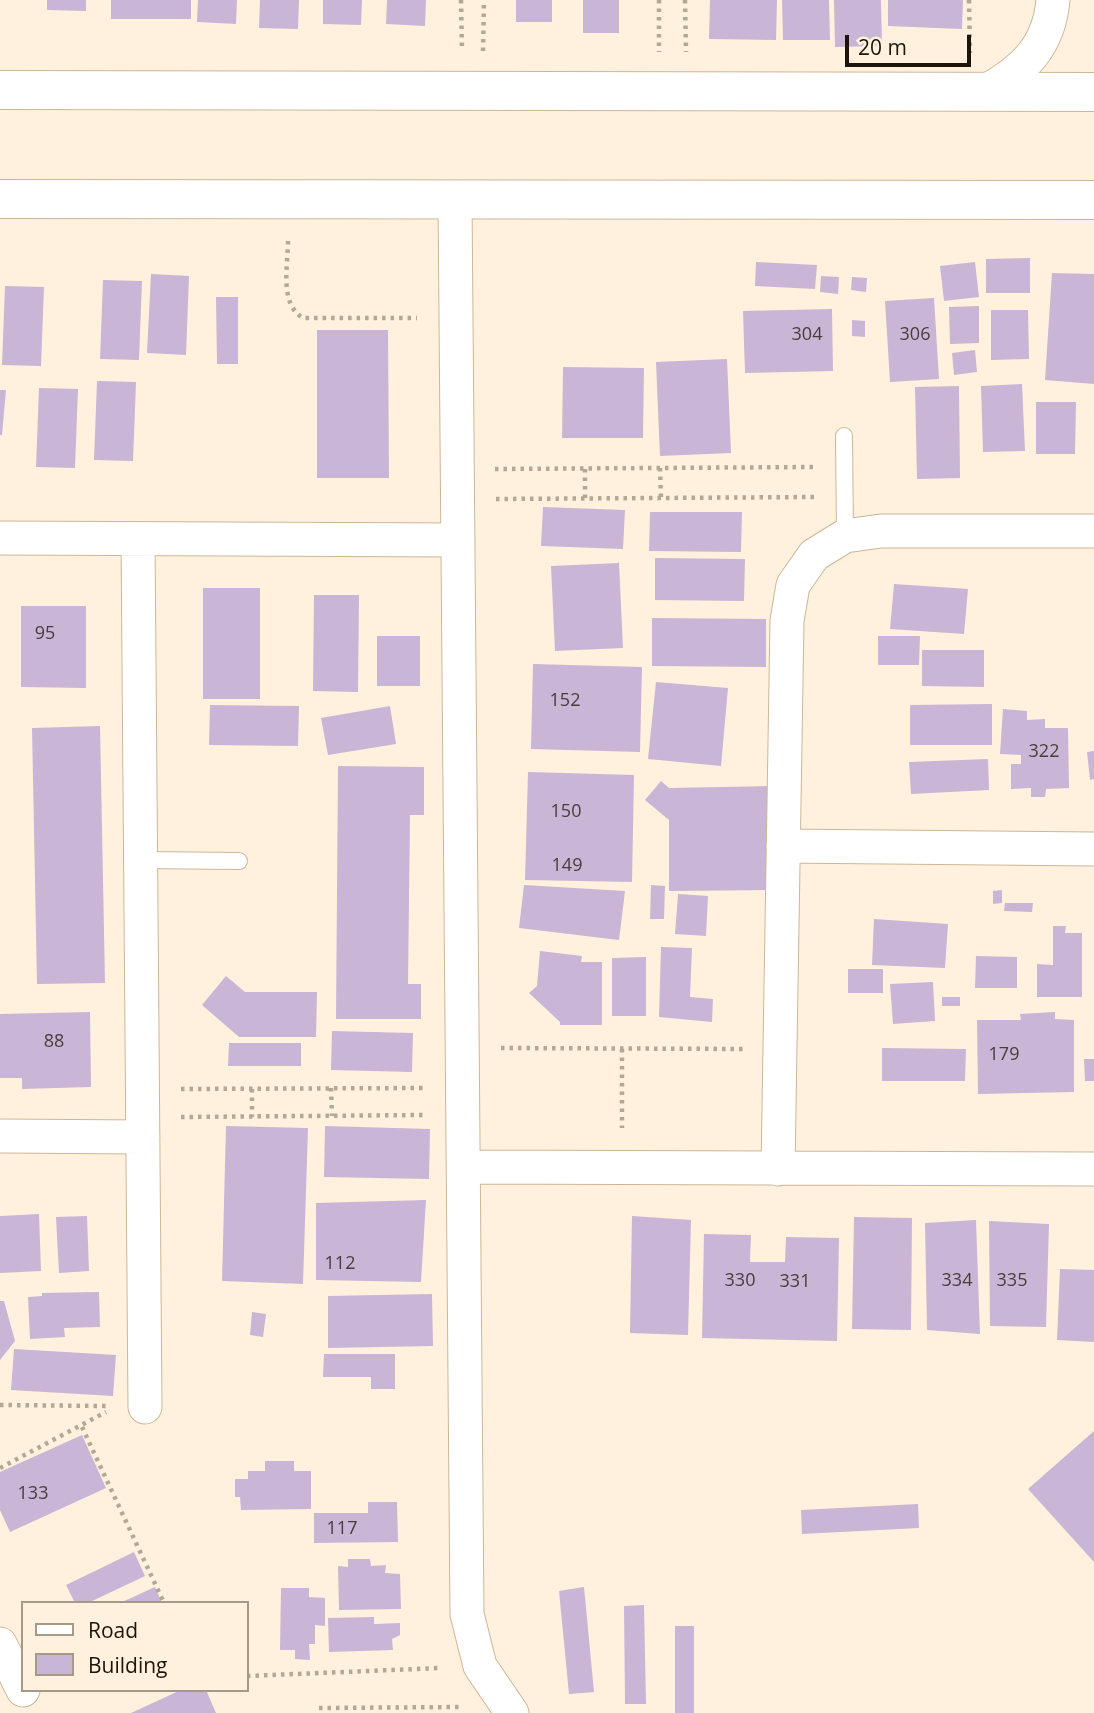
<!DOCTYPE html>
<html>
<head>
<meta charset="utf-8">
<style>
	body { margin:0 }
	#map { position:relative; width:1094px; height:1713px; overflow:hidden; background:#fff1dd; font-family:"Open Sans",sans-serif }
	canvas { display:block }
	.legend { position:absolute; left:21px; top:1601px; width:228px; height:91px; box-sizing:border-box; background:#fff1dd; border:2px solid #a59988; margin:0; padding:9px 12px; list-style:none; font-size:21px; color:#1d1509 }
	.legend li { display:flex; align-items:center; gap:14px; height:35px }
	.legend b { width:35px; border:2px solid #a59988 }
	.scale { position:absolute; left:845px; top:35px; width:126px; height:32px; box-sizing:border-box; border:4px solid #1d1509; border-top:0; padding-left:9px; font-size:21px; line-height:24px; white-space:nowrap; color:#1d1509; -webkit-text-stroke:5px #fff1dd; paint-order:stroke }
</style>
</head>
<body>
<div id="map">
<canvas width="1094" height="1713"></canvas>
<ul class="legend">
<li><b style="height:9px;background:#fff"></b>Road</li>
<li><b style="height:19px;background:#c9b5d5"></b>Building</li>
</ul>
<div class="scale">20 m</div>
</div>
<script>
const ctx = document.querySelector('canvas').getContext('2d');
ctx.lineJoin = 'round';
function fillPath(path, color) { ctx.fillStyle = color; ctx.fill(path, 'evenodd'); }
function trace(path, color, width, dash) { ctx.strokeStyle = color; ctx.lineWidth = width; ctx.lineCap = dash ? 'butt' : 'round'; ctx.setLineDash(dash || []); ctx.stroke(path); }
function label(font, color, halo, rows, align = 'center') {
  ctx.font = font + ' "Open Sans",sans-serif'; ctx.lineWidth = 5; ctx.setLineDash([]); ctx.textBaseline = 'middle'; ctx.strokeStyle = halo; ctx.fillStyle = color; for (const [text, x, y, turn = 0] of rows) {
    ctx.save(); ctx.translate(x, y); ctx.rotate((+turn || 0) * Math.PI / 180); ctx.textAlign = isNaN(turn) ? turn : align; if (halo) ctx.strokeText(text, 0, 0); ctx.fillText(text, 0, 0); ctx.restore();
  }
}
fillPath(new Path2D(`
	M47,0H86V11L47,10Z
	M111,0H191V19H111Z
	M198,0H237L236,24L197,22Z
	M260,0H299L298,29L259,28Z
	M323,0H362L361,25L323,24Z
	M387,0H426L425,26L386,24Z
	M516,0H552V22H516Z
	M583,0H619V33H583Z
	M710,0H777L776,40L709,39Z
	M782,0H829L830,40H783Z
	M834,0H881L882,46L835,47Z
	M888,0H963L962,29L888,26Z
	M1030,258V293H986V259Z
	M756,262L817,265L815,289L755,286Z
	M975,262L979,297L944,301L940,266Z
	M1052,273L1094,274V384L1045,380Z
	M151,274L189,276L186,355L147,353Z
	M821,276L839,277L838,294L820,292Z
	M852,277L867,278L866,292L851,290Z
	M103,280L142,281L139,360L100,359Z
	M5,286L44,287L41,366L2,365Z
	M216,297H238V364H217Z
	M934,298L939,379L890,382L885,301Z
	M979,306V343L950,344L949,307Z
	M832,309L833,371L745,373L743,311Z
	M991,310H1028L1029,359L991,360Z
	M852,320L865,321V337L852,336Z
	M317,330H388L389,478H317Z
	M975,350L977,372L954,375L952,353Z
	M727,359L731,453L660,456L656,362Z
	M563,367L644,368L643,438H562Z
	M97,381L136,382L133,461L94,460Z
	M1022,384L1025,451L983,452L981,386Z
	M959,386L960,478L917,479L915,387Z
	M39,388L78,389L75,468L36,467Z
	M0,390H6L2,435H0Z
	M1036,402H1076L1075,454H1036Z
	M543,507L625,510L623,549L541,546Z
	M650,512H742L741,552L649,551Z
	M655,558L745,559L744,601L655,600Z
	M619,563L623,648L555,651L551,566Z
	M894,584L968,589L964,634L890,629Z
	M203,588H260V699H203Z
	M314,595H359L358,692L313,691Z
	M21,606H86V688L21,687Z
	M652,618L766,619V667L652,666Z
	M377,636H420V686H377Z
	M878,636H920L919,665H878Z
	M922,650H984V687L922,686Z
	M533,664L642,667L640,752L531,749Z
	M656,682L728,688L721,766L648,759Z
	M992,704V745H910V705Z
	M210,705L299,706L298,746L209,745Z
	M390,706L396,744L328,755L321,718Z
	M1003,709L1027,711V720L1045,719V728H1068L1069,788L1046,789L1045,797H1031V788L1011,789V764H1021V755L1000,754Z
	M100,726L105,983L37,984L32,728Z
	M1094,751V779L1090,780L1087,752Z
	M988,759L989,790L911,794L909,762Z
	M338,766L424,767V815H410L408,984H421V1019H336Z
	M528,772L634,775L632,882L525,880Z
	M661,781L669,788L774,786L775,890L669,891V820L645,800Z
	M524,885L625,891L619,940L519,928Z
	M651,885L665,886L664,919H650Z
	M1002,890V903L993,904V891Z
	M678,894L708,896L706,936L675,934Z
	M1005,903H1033L1032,912L1004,911Z
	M874,919L948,924L945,968L872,965Z
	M1053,926H1066L1065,933H1082V997H1037V964L1053,965Z
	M661,947L692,948L690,997L713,999L712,1022L659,1017Z
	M540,951L582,956L581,962H602V1025H560V1022L529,993L537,986Z
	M976,956L1017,957V988H975Z
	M646,957V1016H612V958Z
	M848,969H883V993H848Z
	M226,976L245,992H317L316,1037H239L202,1005Z
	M933,982L935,1021L893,1024L890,984Z
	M942,997H960V1006H942Z
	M90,1012L91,1087L22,1089V1078H0V1014Z
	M1055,1012V1019L1074,1020V1092L978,1094L977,1020H1021L1020,1014Z
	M332,1031L413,1033L412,1072L331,1070Z
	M229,1043H301V1066H228Z
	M882,1048L966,1049L965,1081H882Z
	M1084,1059H1094V1081H1085Z
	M226,1126L308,1128L303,1284L222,1281Z
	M325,1126L430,1129L429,1179L324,1177Z
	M426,1200L421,1282L316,1280V1203Z
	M39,1214L41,1271L0,1273V1216Z
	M87,1216L89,1271L59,1273L56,1217Z
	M632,1216L691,1220L688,1335L630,1333Z
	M854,1217L912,1218L911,1330L852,1329Z
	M976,1220L980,1334L927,1330L925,1223Z
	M989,1221L1049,1224L1046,1327L990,1326Z
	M704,1234L751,1235L750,1262H785L786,1237L839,1238L837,1341L702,1338Z
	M1060,1269L1094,1270V1342L1057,1340Z
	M99,1292L100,1327L64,1328L65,1337L30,1339L28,1297L42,1296V1293Z
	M432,1294L433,1346L328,1348V1296Z
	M0,1301H4L15,1341L0,1360Z
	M252,1312L266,1314L263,1337L250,1335Z
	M14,1349L116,1355L113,1396L11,1390Z
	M324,1354H395V1389H371V1377H323Z
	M1094,1431V1562L1028,1489Z
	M82,1435L106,1488L10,1532L0,1510V1472Z
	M265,1461H294V1471H311V1509L241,1510L240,1497H235V1479H248V1471H265Z
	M368,1502H397L398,1542L314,1543V1513H368Z
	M918,1504L919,1528L802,1534L801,1510Z
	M134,1552L145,1576L88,1603H75L66,1585Z
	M348,1559H370L371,1566L386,1565L385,1573L400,1574L401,1609L339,1610L338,1566L348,1567Z
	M155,1587L162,1603H120Z
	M584,1587L594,1692L569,1694L559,1591Z
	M281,1588H309V1597L325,1598V1626L315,1625V1644H309L310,1660L295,1659V1650H280Z
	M644,1605L646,1704H625L624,1606Z
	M374,1617V1624L400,1623V1635L392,1639L393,1650L329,1652L328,1618Z
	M675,1626H694V1713H675Z
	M181,1690H206L216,1713H131Z`), '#c9b5d5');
const lane = new Path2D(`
	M844,436L845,536
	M140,860L239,861`);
const street = new Path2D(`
	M986,91C1024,70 1049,46 1053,0
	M455,200L467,1614L480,1666L512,1713
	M0,538L458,540
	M138,539L145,1407
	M783,846L1094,849
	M0,1136L143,1137
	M464,1167L1094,1169
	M778,1169L787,621L793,585L814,555L845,536L881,531H1094
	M0,1644L23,1690`);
const secondary = new Path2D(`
	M0,90L1094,92
	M0,199L1094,200`);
trace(lane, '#ccb797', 18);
trace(street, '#ccb797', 35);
trace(secondary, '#ccb797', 40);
trace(new Path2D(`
	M461,0L462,51
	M659,0V52
	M685,0L686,52
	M969,0L970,53
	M483,51L484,0
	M288,241C288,266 279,304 303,318H417
	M660,468L661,498
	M495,469L815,467
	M585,469V498
	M496,499L816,497
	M501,1048L744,1049
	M622,1049V1128
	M331,1088L332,1116
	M181,1089L424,1088
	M252,1089V1117
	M181,1117L424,1115
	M0,1405L106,1406
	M82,1427L164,1603
	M0,1468L106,1412
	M247,1676L440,1668
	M319,1708L462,1707`), '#b3a796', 4.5, [3.5, 5]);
trace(lane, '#fff', 16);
trace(street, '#fff', 33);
trace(secondary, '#fff', 38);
label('18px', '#483d3c', null, [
	["304",807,335],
	["306",915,335],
	["95",45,634],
	["152",565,701],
	["322",1044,752],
	["150",566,812],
	["149",567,866],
	["88",54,1042],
	["179",1004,1055],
	["112",340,1264],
	["330",740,1281],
	["334",957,1281],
	["335",1012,1281],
	["331",795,1282],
	["133",33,1494],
	["117",342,1529]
]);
</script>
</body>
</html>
